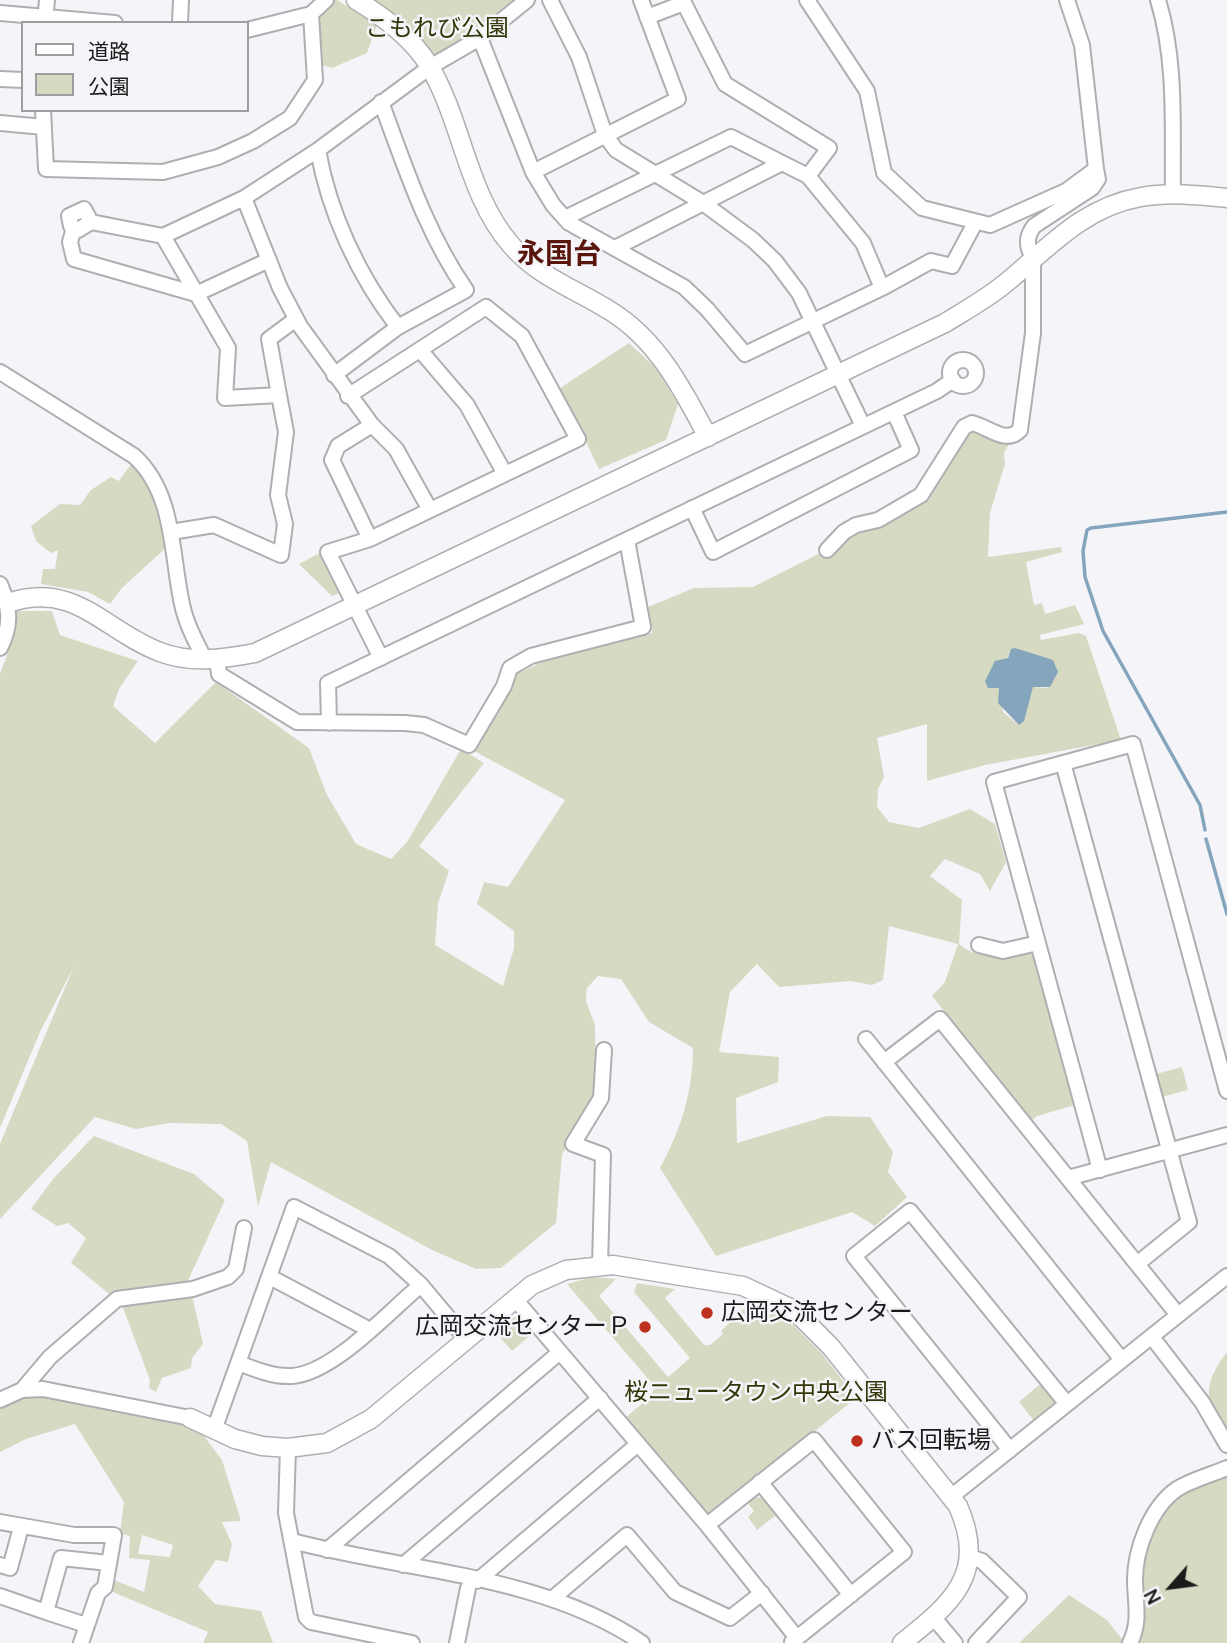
<!DOCTYPE html>
<html>
<head>
<meta charset="utf-8">
<style>
	body { margin:0 }
	#map { position:relative; width:1227px; height:1643px; overflow:hidden; background:#f5f5f9; font-family:Manrope,"Noto Sans JP",sans-serif }
	canvas { display:block }
	.legend { position:absolute; left:21px; top:21px; width:228px; height:91px; box-sizing:border-box; background:#f5f5f9; border:2px solid #9e9ea1; margin:0; padding:9px 12px; list-style:none; font-size:21px; color:#1b1b1c }
	.legend li { display:flex; align-items:center; gap:14px; height:35px }
	.legend b { width:35px; border:2px solid #9e9ea1 }
	.north { position:absolute; left:1136px; top:1552px; width:70px; height:70px; -webkit-text-stroke:5px #f5f5f9; paint-order:stroke; rotate:242deg; font-size:19px; font-weight:700; line-height:28px; text-align:center; color:#1b1b1c }
	.north::after { content:''; display:block; margin:auto; width:24px; height:32px; background:#1b1b1c; clip-path:polygon(50% 0,100% 100%,50% 72%,0 100%) }
</style>
</head>
<body>
<div id="map">
<canvas width="1227" height="1643"></canvas>
<ul class="legend">
<li><b style="height:9px;background:#fff"></b>道路</li>
<li><b style="height:19px;background:#d7dac2"></b>公園</li>
</ul>
<div class="north">N</div>
</div>
<script>
const ctx = document.querySelector('canvas').getContext('2d');
ctx.lineJoin = 'round';
function fillPath(path, color) { ctx.fillStyle = color; ctx.fill(path, 'evenodd'); }
function trace(path, color, width, dash) { ctx.strokeStyle = color; ctx.lineWidth = width; ctx.lineCap = dash ? 'butt' : 'round'; ctx.setLineDash(dash || []); ctx.stroke(path); }
function label(font, color, halo, rows, align = 'center') {
  ctx.font = font + ' Manrope,"Noto Sans JP",sans-serif'; ctx.lineWidth = 5; ctx.setLineDash([]); ctx.textBaseline = 'middle'; ctx.strokeStyle = halo; ctx.fillStyle = color; for (const [text, x, y, turn = 0] of rows) {
    ctx.save(); ctx.translate(x, y); ctx.rotate((+turn || 0) * Math.PI / 180); ctx.textAlign = isNaN(turn) ? turn : align; if (halo) ctx.strokeText(text, 0, 0); ctx.fillText(text, 0, 0); ctx.restore();
  }
}
fillPath(new Path2D(`
	M329,0H337L377,25L367,53L332,68L321,65L315,16Z
	M356,0H527L430,67Z
	M629,343L656,368L678,404L666,440L599,469L560,388Z
	M968,427L1013,437L1004,453L1005,464L990,513L988,557L1061,547L1062,552L1026,562L1034,605L1042,603L1045,614L1075,605L1084,624L1040,635L1041,640L1079,633L1086,636L1121,740L985,765L927,781V724L877,738L884,777L878,789L877,807L889,822L919,828L970,809L995,824L1006,862L990,891L980,874L945,859L930,876L962,900L959,944C978,960 1004,958 1027,951L1035,956L1075,1105L1037,1116L1031,1121L932,996L945,982L958,944L889,926L883,980L872,985L851,981L779,987L757,964L730,992L719,1052L779,1057L778,1082L736,1098L737,1143L827,1116L870,1117L893,1152L888,1172L907,1197L875,1226L852,1212L716,1256L660,1168C681,1130 693,1091 693,1048L649,1022L621,979L598,976L587,988L586,1001L595,1025L596,1091L578,1131L562,1154L556,1223L501,1268L476,1269L432,1250L271,1162L258,1207L247,1141L221,1124L169,1123L136,1129L95,1117L0,1219V1144L74,966L40,1032L0,1128V674L16,630V611H52L60,635L138,661L119,689L113,706L155,743L216,682L309,748L327,795L356,844L391,859L407,842L461,749L484,763L419,846L449,871L438,903L435,945L503,986L514,948V931L477,904L484,882L508,887L565,800L474,751L517,674L542,662L652,633L648,607L694,588L753,587L822,552L841,536L921,497ZM1010,652L1053,660L1047,688L1033,687L1019,725L1003,712L999,688L995,687Z
	M134,460C156,480 162,518 169,545L122,588L110,604L88,592L41,584L43,569H55L58,550L51,553L36,541L31,526L60,504L80,505L91,490L111,477L119,481Z
	M320,553L339,593L332,596L299,564Z
	M1182,1067L1188,1090L1162,1097L1156,1074Z
	M94,1136L194,1174L225,1200L186,1285L113,1297L71,1263L86,1238L68,1223L57,1226L31,1209L53,1179Z
	M592,1277L616,1279L599,1296L668,1377L690,1358L634,1292L637,1283L675,1289L665,1298L704,1345H710L723,1334L721,1331L749,1304L766,1308L790,1322L823,1355L856,1398L713,1513L703,1512L625,1418L650,1397L655,1387L567,1284Z
	M192,1295L203,1344L192,1358L191,1368L162,1378L156,1392L149,1388L150,1380L122,1305Z
	M514,1317H520L534,1332L512,1351L496,1333Z
	M1227,1352V1439C1206,1403 1200,1387 1227,1352Z
	M1040,1384L1055,1402L1035,1422L1019,1402Z
	M45,1395L195,1424L222,1460L241,1521L222,1522L232,1544L228,1562L216,1560L198,1586L215,1604L261,1611L273,1643H203L208,1632L108,1590L111,1579L144,1592L150,1560L129,1558L130,1536L120,1533L124,1502L75,1424L26,1439L0,1452V1408L19,1398ZM142,1535L173,1545L170,1557L138,1554Z
	M1227,1473V1643H1136L1142,1631V1556L1148,1541L1178,1493Z
	M754,1497L763,1498L776,1515L757,1530L748,1517L754,1511L747,1502Z
	M1069,1595L1107,1620L1125,1643H1019Z`), '#d7dac2');
fillPath(new Path2D(`
	M1015,648L1053,660L1058,672L1050,687H1033L1024,721L1019,725L998,703L999,688H988L985,681L995,661L1008,658L1011,649Z`), '#84a5bc');
trace(new Path2D(`
	M1205,830L1200,805L1103,631L1085,577L1083,551L1087,530L1091,528L1227,512
	M1206,839L1227,914`), '#84a5bc', 3.5);
const minor = new Path2D(`
	M550,0L579,57L605,135L616,150L703,203L753,240L775,261L799,293L863,426
	M807,0L867,91L884,173L922,208L990,225L1066,191L1096,169L1082,45L1067,0
	M1158,0C1177,62 1172,129 1173,194
	M0,13L115,23
	M647,17L684,3L725,84L829,148L808,176
	M45,23L47,0
	M180,23L181,0
	M247,30L311,14L326,0
	M480,38L533,172L553,205L569,223L684,287L707,309L745,354L882,288L863,243L808,176L782,163L615,248
	M0,79L23,80
	M43,110L46,169L163,172L218,157L253,141L290,118L315,80L311,14
	M0,123L44,127
	M318,150C329,213 359,277 398,327
	M533,172L678,99L641,0
	M244,198L280,288L300,326L372,425L338,446L332,460L370,539
	M565,218L731,137L782,163
	M91,222L78,230L71,226L69,216L84,209L91,222L163,236
	M74,228L70,242L74,259L196,294L269,260
	M882,288L931,261L952,266L975,223
	M420,350L467,405L505,474
	M950 373a13 13 0 1 1 26 0a13 13 0 1 1-26 0Z
	M0,372L134,456C175,493 171,555 182,604C186,624 196,642 205,660
	M334,375L398,327L466,290C426,233 405,166 381,102
	M279,395L269,339L296,319
	M348,396L486,307L522,336L578,439L370,539L328,552L381,658
	M372,425L396,449L430,510
	M692,508L713,552L911,450L894,412
	M171,532L214,525L281,555L285,524L278,495L286,432L279,395L225,398L228,348L163,236L244,198L318,150L430,67L480,38L527,0
	M827,550L844,532L856,525L878,520L921,495L964,427L972,423C989,427 1006,445 1020,430L1033,333V258C1026,246 1026,237 1034,226L1092,188L1098,179L1096,169
	M0,584C10,607 12,625 0,648
	M217,660L219,674L297,722L405,723L424,725L469,745L504,686L510,668L531,656L643,627L627,540
	M329,723L328,683L937,391L953,380
	M1063,763L1189,1222L1137,1264
	M979,945L1003,951L1038,943
	M866,1039L1122,1360
	M884,1062L940,1019L1178,1315
	M1100,1170L994,782L1133,744L1227,1091
	M1068,1178L1227,1135
	M600,1265L603,1155L573,1144L601,1098L604,1050
	M270,1277L368,1329
	M515,1299L707,1525L797,1638
	M1152,1337L1202,1402L1227,1445
	M239,1363C256,1370 274,1377 292,1376C334,1373 389,1311 421,1285
	M22,1390L50,1357L117,1299L193,1289L228,1277L236,1269L244,1228
	M0,1400L22,1390L43,1389L190,1418
	M214,1430L294,1207L389,1256L421,1285L467,1340
	M288,1448L286,1513L306,1617L311,1622L412,1643
	M1010,1450L854,1256L910,1211L1067,1404
	M760,1482L851,1595
	M952,1496L1227,1276
	M0,1522L74,1535H114L105,1587L98,1593L81,1643
	M707,1525L814,1440L904,1552L792,1642
	M292,1541C406,1571 543,1575 642,1643
	M327,1550L560,1352
	M970,1557L982,1561L1019,1597L976,1643
	M0,1565L10,1568L21,1527
	M403,1565L600,1398
	M477,1581L638,1444
	M0,1596L46,1612
	M552,1599L627,1535L675,1592L730,1618L762,1593
	M934,1618L955,1643
	M86,1625L46,1612L61,1558L109,1563
	M457,1643L468,1588
	M1130,1643C1141,1621 1135,1603 1135,1580C1135,1549 1151,1507 1177,1489C1191,1480 1211,1475 1227,1468`);
const tertiary = new Path2D(`
	M356,0C384,17 413,38 430,67C463,124 467,194 511,245C538,277 578,290 612,312C658,341 683,390 708,437
	M8,603C75,580 104,631 160,652C191,664 223,659 255,653L945,323C966,310 988,298 1007,282C1050,246 1084,207 1141,197C1170,192 1198,195 1227,198
	M190,1418L235,1439L262,1446L288,1448L327,1443L371,1419L532,1285L566,1270L613,1265L743,1286L794,1310L831,1347L958,1506C988,1574 952,1603 902,1643`);
trace(minor, '#afafb2', 18);
trace(tertiary, '#afafb2', 21);
trace(minor, '#fff', 14);
trace(tertiary, '#fff', 18);
for (const [x, y, r, color] of [
	[707,1313,7,"#bd301e"],
	[645,1327,7,"#bd301e"],
	[857,1441,7,"#bd301e"]
]) { const dot = new Path2D(); dot.arc(x, y, r, 0, 2 * Math.PI); ctx.fillStyle = color; ctx.fill(dot); trace(dot, '#f5f5f9', 2.5); }
label('24px', '#35370a', '#f5f5f9', [
	["こもれび公園",437,29],
	["桜ニュータウン中央公園",756,1393]
]);
label('24px', '#1b1b1c', '#f5f5f9', [
	["広岡交流センター",721,1313],
	["広岡交流センターＰ",631,1327,"right"],
	["バス回転場",871,1441]
], 'left');
label('bold 28px', '#58150c', '#f5f5f9', [
	["永国台",559,255]
]);
</script>
</body>
</html>
